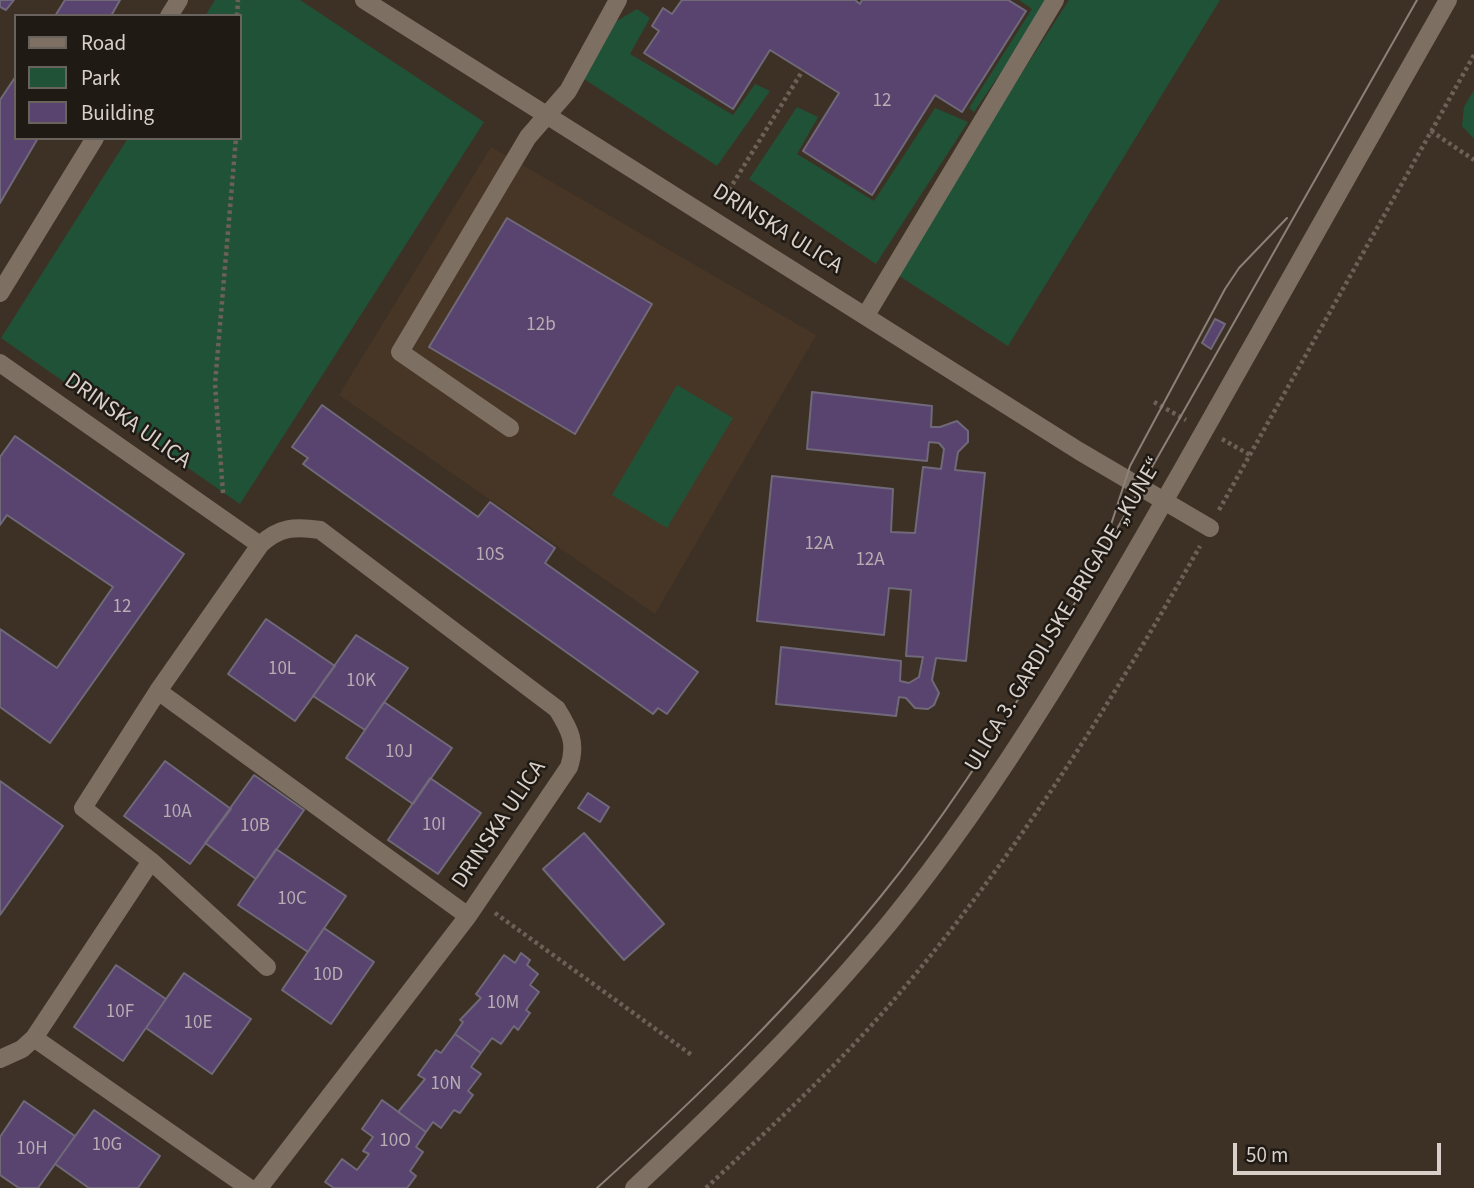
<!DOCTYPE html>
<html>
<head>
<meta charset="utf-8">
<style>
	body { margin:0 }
	#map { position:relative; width:1474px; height:1188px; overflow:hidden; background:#3d3125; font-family:"Source Sans 3",sans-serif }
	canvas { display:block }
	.legend { position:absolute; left:14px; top:14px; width:228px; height:126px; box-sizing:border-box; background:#201a15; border:2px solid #6a635d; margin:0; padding:9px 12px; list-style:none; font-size:21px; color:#d8d0c9 }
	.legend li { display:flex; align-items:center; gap:14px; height:35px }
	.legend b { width:35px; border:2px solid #6a635d }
	.scale { position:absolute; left:1233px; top:1143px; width:208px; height:32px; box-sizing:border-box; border:4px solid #d8d0c9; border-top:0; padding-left:9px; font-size:21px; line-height:24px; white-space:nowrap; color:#d8d0c9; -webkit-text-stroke:5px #201a15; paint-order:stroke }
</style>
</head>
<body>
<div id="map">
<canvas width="1474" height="1188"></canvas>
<ul class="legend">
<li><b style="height:9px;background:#7d6f62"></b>Road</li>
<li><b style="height:19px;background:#205237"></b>Park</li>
<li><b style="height:19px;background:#58446f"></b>Building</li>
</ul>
<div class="scale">50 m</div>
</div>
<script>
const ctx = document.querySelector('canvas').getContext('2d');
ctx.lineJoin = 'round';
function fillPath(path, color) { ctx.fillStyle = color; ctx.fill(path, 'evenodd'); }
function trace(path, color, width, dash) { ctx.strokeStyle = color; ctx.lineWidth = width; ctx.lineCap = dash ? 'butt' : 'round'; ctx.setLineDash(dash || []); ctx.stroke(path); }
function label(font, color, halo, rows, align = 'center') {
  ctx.font = font + ' "Source Sans 3",sans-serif'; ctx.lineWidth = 5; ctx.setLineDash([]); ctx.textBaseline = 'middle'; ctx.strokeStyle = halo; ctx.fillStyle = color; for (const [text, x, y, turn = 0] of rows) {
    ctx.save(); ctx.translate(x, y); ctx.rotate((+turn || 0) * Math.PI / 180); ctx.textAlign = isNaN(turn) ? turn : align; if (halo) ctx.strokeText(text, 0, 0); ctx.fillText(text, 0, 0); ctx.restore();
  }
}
fillPath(new Path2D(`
	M491,147L816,335L655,614L339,395Z`), '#473625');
fillPath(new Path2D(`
	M215,0H300L484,122L240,504L1,338L128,138H240V16H205Z
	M1019,0H1050L974,112L969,108L1032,9Z
	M1069,0H1220L1008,346L893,272Z
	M637,9L650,18L630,54L733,115L755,84L770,91L717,166L575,73L610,25Z
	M1474,90V139L1462,126L1464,107Z
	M797,107L818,117L797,154L874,201L935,108L968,122L876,264L749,179Z
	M677,385L733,418L667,528L612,495Z`), '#205237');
const building = new Path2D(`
	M0,0H14L6,10L0,7Z
	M65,0H120L111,16H55Z
	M682,0H855L860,4L862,0H1008L1026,11L962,112L935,95L872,195L803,151L839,93L770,50L733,109L644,53L659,31L652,26L663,8L672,14Z
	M16,76V138H38L0,203V100Z
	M507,218L652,304L575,434L429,347Z
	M1215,319L1225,324L1211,349L1202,343Z
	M812,392L932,406L931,427H940L957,421L968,431V442L958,452L955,470L985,473L966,661L936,658L932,680L939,693L934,705L928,709L915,708L906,698L899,697L896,716L776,704L781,647L901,661L900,681L909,683L919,677L923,657L906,656L911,590L889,588L884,635L757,621L772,476L893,489L891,532L915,533L923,467L941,469L944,449L939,443L929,442L927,461L807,449Z
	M322,405L478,517L490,502L555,548L545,563L698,672L667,714L658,708L653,714L303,464L308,458L292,447Z
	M15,436L184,554L50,743L0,707V629L57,668L113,587L7,515L0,525V457Z
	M266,619L335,666L295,721L228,674Z
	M356,635L408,668L365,730L313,696Z
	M384,702L452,748L413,804L346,758Z
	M165,761L231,809L190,864L124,816Z
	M254,775L304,810L256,879L205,843Z
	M430,778L481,813L438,874L388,840Z
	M0,781L63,826L0,915Z
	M588,793L609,807L600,822L578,808Z
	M584,833L664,924L624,960L543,869Z
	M276,849L346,896L308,952L238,905Z
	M324,928L374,962L331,1024L282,990Z
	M521,953L530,960L527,965L538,974L530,985L539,992L526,1010L530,1013L518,1030L514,1026L501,1044L492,1038L481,1053L455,1034L463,1022L460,1020L481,998L476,994L504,955L515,963Z
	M116,965L166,999L123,1061L74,1027Z
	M184,973L251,1019L212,1074L146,1028Z
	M455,1034L481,1053L471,1067L481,1074L468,1091L473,1095L460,1113L454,1110L441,1128L433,1122L426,1132L398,1112L425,1079L418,1075L436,1050L441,1053Z
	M382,1100L426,1132L416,1147L423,1152L410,1171L416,1176L407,1188H334L325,1182L342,1159L357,1170L369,1154L363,1151L373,1137L362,1129Z
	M24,1101L75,1136L38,1188H19L0,1175V1137Z
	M94,1110L160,1156L138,1188H89L55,1164Z`);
fillPath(building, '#58446f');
trace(building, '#706979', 2);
trace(new Path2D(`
	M237,16L238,0
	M1431,131L1474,160
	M729,190L803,70
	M1154,402L1186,420
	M1222,439L1250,455
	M223,493L215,384L236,138
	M1219,510L1474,55
	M495,913L693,1056
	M706,1188C768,1130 830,1073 886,1009C1009,867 1108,709 1200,546`), '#6c6156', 4.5, [3.5, 3.5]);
trace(new Path2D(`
	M364,0L1079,451L1210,528
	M169,16L179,0
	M0,293L95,138
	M866,315L1055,0
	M0,363L260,545
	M510,428L400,352L528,137L568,91L618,0
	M158,691L468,916
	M151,861L267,967
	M34,1038L249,1188
	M0,1059L22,1049L34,1038L151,861L83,808L158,691L260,545C279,527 295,526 320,530L557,709C570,730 577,743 569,767L468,916L259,1188
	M634,1188C725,1103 812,1017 891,921C1006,779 1096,621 1186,463C1274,308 1360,154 1448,0`), '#7d6f62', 18);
trace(new Path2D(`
	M1108,534L1130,466L1225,289L1239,268L1287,218
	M597,1188C698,1097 795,1002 881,896C946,816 1003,727 1055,638L1417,0`), '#8b8178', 2);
label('19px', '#b8adb2', null, [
	["12",882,102],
	["12b",541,326],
	["12A",819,545],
	["10S",490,556],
	["12A",870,561],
	["12",122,608],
	["10L",282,670],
	["10K",361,682],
	["10J",399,753],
	["10A",177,813],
	["10I",434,826],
	["10B",255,827],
	["10C",292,900],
	["10D",328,976],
	["10M",503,1004],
	["10F",120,1013],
	["10E",198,1024],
	["10N",446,1085],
	["10O",395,1142],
	["10G",107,1146],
	["10H",32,1150]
]);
label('23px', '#d8d0c9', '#201a15', [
	["DRINSKA ULICA",777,230,32],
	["DRINSKA ULICA",127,422,35],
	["ULICA 3. GARDIJSKE BRIGADE „KUNE“",1065,615,-59],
	["DRINSKA ULICA",500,825,-56]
]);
</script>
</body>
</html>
